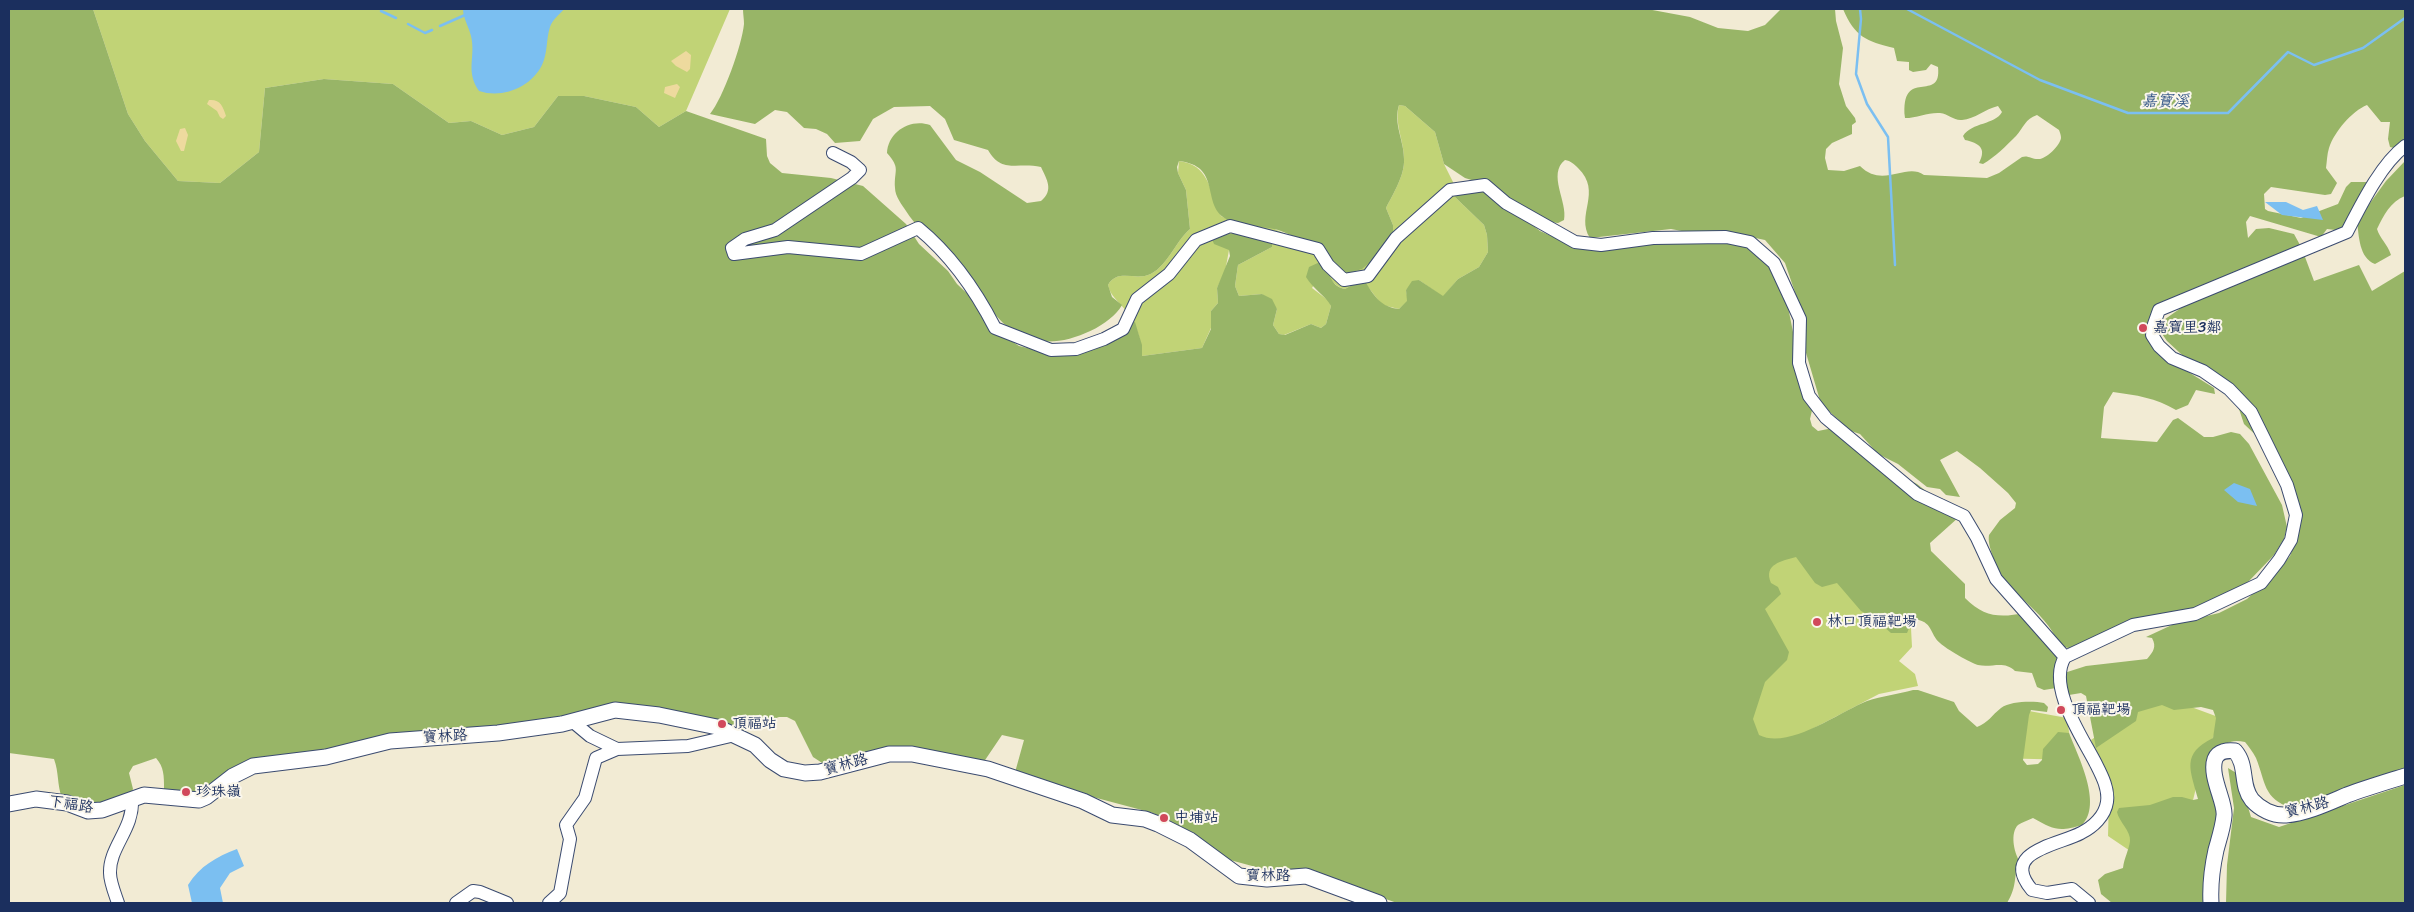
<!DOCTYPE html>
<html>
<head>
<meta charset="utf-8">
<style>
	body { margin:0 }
	#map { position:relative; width:2414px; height:912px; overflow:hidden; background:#f2ebd4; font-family:Sriracha,sans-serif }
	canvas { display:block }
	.frame { position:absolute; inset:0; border:10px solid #1b2f5e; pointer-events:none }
</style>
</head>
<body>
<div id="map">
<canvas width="2414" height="912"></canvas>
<div class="frame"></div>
</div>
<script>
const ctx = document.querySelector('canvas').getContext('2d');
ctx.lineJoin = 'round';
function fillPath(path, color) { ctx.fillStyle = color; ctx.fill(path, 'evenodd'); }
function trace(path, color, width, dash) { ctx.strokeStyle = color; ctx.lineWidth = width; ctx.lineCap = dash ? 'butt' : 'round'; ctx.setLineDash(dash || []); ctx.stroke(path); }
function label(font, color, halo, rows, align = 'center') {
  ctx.font = font + ' Sriracha,"LXGW WenKai TC",sans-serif'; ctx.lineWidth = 4; ctx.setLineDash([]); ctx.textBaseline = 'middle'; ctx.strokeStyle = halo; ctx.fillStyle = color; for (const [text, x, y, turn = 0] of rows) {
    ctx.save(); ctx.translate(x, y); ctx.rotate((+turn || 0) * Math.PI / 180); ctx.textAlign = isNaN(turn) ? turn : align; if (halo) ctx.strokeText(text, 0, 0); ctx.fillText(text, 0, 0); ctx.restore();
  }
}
fillPath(new Path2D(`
	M93,9H730L686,111L659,127L636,107L584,96H558L534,127L502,135L471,121L449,123L393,84L324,79L265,88L259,152L220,183L178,181L145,141L128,114Z
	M1399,105L1405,106L1435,132L1444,164L1456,188V198L1484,225L1487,235L1488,252L1479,267L1458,279L1443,297L1419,280L1406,290L1408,301L1399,309L1382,305L1365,283L1354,284L1345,289C1332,286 1329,276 1325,265L1312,288L1329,301L1331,306L1326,324L1321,328L1311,324L1284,335L1279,334L1273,325L1277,309L1262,294L1239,296L1235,286L1238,265L1272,247L1229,250L1225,272L1217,288L1218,303L1211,311V328L1202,348L1142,356C1141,336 1135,319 1121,305C1115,298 1110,294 1108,285C1117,269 1134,280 1148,275C1166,269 1175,242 1190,229L1186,190L1178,173L1179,161C1208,165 1209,187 1218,210L1221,216L1237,224L1270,227L1299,240L1393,225L1386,208C1393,194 1405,175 1404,159C1404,140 1394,124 1399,105Z
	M1721,480L1898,625L1911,628L1912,647L1899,661L1915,674L1918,686L1879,694L1751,761Z
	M2156,694L2221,718L2201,767L2188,821L2145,861L2108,836C2110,796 2107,777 2091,740Z
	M2029,711L2067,718L2073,760L1995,758Z`), '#c1d376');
fillPath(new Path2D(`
	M9,9H93L128,114L145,141L178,181L220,183L259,152L265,88L324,79L393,84L449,123L471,121L502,135L534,127L558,96H584L636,107L659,127L686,111L766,139L767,156L770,163L782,173L831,178L863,186L906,224L919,244L948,271L957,284L974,300L998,332L1019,346L1049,353L1074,354L1127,323L1135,322L1142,345V356L1202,348L1211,329V311L1218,303L1217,288L1230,256L1229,250L1214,244L1212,239C1227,230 1255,235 1272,241V247L1238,265L1235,286L1239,296L1262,294L1272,299L1277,309L1273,325L1279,334L1285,335L1311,324L1321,328L1326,324L1331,306C1325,295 1313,289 1306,277L1309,267L1320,262C1332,270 1328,286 1345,289L1354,284L1366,283C1375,297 1381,307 1399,309L1407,301L1406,290L1412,281L1419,280L1443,296L1458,279L1479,267L1488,252L1487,235L1484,225L1456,198L1454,193L1489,191L1540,231L1572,245L1642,241L1747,243L1783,282L1795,342L1814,402L1810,419L1812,426L1818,431L1833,428L1869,460L1917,484L1959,517L1930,543L1931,551L1965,584V598C1984,617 1999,618 2025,613L2060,654L2056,688L2044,690L2037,687L2032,673L2015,671C2004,660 1992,668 1978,665C1971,663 1946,649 1940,643C1929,634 1934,621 1913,619L1907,633H1891L1874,618L1861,611L1837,583L1822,587L1815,583L1796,557C1782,561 1763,564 1771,583L1778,587L1781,594L1765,609L1789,652L1787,660L1765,682L1753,719L1759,735C1789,750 1839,712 1867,701C1882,696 1898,694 1913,690H1918L1954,702L1959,711L1977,727C1988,723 1992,715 2001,708C2011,701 2033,701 2044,703L2048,707L2047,712L2031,710L2029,715L2023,760L2027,765L2038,764L2042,760L2043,749L2058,732L2069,733C2078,756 2103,804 2082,825C2059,832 2054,830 2033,818C2029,820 2022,822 2018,825C2010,833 2014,852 2019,860C2013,877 2018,885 2007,903H1397L1302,869L1278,873L1230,860L1193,841L1168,821L1153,813L1014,776L1024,740L1002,735L979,769L889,757L833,770L813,757L795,721L787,717H779L740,731L619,713L279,760L196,794H171L164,789C164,776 164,767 156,758L133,766L129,773L133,789L130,797L107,805L62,798C57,785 59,772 54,759L9,753Z
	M743,9H1647L1690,17L1718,28L1748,31L1765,25L1781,9H1835L1836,21L1843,48L1839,84L1846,106L1855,118L1856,122L1852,125V134L1832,143L1826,149L1825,158L1828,170L1844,171L1860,166C1883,189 1906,162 1924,175L1987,178L1999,173L2022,157C2028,155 2031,159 2038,159C2045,160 2060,146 2061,138C2061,135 2060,133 2059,130L2037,115C2025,119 2024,127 2016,136C2006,146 1995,157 1983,164L1979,163C1987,148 1979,143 1965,140L1963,136C1972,122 1995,125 2002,112L1998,106C1985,109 1975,119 1962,120C1954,121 1949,114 1940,113C1929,112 1917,118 1905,118C1900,65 1942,105 1938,67L1931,64L1926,70L1913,72L1909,70V62L1897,61L1894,48C1866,41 1855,37 1843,9H2405V143L2394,148L2390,147L2388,139L2390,122H2381L2367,105C2352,111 2334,132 2329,148C2327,154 2327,161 2326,168L2337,183L2331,194L2325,195L2271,187L2264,194L2265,209L2268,211L2301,218L2338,204L2346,187L2351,182H2371L2344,231L2327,229L2321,237L2250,216L2246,222L2248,238L2256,229L2269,228L2294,234L2300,245L2157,308L2158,353L2214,388L2215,394L2196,390L2188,405L2176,410C2156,398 2136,395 2113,392L2104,407L2101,438L2157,442L2173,420L2178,418L2204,437H2213L2231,432L2240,434L2249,444L2282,505L2287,527L2284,539L2274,555L2249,581L2214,604L2071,649L2059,645C2046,608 2001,593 1992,554C1990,548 1988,541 1989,535L2000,520L2015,508L2016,503L2008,493L1980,468L1957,451L1940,460L1960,497L1946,495L1940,489L1927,487L1898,464L1878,454L1860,434L1851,431L1821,404L1804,346L1799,304L1785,263L1765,240L1741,235H1703L1671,229L1590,238C1575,215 1603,192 1578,168C1574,164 1571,161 1565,160C1547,174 1568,202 1564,220L1558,223L1540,221L1494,187L1465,178L1444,164L1435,132L1405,106L1399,105C1393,124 1404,140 1404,159C1405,175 1393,194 1386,208L1393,225V232L1376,257L1362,269L1345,274C1325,259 1304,239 1281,231C1262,224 1240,230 1223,217C1202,201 1221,166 1179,161L1177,167L1178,173L1186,190L1190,229C1175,242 1166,269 1148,275C1134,280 1117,269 1108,285L1112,297L1122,305C1110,327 1066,345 1042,341C1033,340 1020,334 1013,330C995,320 986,300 974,284C956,258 923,238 906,211C902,205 895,196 895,188C894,169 901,169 887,153C888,132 910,118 930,125L956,160L980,172L1027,203L1041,201C1054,190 1047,180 1041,167C1017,162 1002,174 988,150L954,140L945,119L930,106L894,107L873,119L860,141L835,143L827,134L816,129L804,128L787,112L775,110L755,124L710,114C723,98 742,45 744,24C744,19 743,14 743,9Z
	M2405,161V196C2390,202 2384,215 2377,229C2380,239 2387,243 2391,255L2375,264C2359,258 2359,236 2357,221L2386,181Z
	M2300,255L2305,257L2314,281L2359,265L2372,291L2405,271V770L2368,786L2291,808C2263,798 2266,783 2256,758C2253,752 2249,747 2245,742C2233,739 2225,742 2218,751L2219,823L2216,903H2112L2101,894L2098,880L2105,874L2123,868C2124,858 2129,850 2130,841C2131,831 2119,822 2117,812L2119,808L2150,805L2173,797H2182L2193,800L2198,799C2190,769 2181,754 2213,738L2216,718L2213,710L2201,707L2174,710L2162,705L2138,712L2136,721L2096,748L2086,696L2081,693L2069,695L2061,674L2086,666L2147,659C2153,652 2157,647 2152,638L2146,637L2174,624L2219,613L2247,599L2279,570L2290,556L2297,537L2284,481L2261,440L2244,424L2236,400L2219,389L2167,341L2160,331L2161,322L2188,303Z
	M2228,768L2238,774L2251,817L2279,827L2405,785V903H2226L2227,865L2234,808Z`), '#98b567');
fillPath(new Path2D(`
	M686,51L691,55L690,69L687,72L676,66L671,61Z
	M677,84L680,87L675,98L664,93L665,87Z
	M209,100C220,99 223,106 226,116L223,119L220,117L217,111L207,104Z
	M185,128L188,135L184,151H181L176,141L180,129Z`), '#eeda9e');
fillPath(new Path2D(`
	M463,9H564C560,14 552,20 550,27C546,39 548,52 542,65C531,87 503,99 479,91C465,71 476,57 471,36C469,27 463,18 463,9Z
	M2265,202H2286L2303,210L2317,206L2323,220L2282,215Z
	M2234,483L2250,489L2257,506L2238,502L2224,490Z
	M237,849L244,866L230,873L220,888L223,903H192L188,885C200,866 216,857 237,849Z`), '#7bbff1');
trace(new Path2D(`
	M1860,9L1861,19L1856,74L1867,104L1888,137L1895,265
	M1907,9L2040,80L2128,113H2228L2288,52L2314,65L2363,48L2405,18
	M381,11L396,18
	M408,24L425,33L432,30
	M440,26L465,15`), '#7bbff1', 2.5);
const minor = new Path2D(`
	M833,153L851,162L860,170L852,178L775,230L745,239L732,248L734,254L788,247L861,254L918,228C951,255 976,291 995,328L1051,350L1076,349L1104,339L1123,329L1137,299L1169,274L1196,240L1230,226L1318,249L1328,265L1344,280L1368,276L1396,238L1450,190L1485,185L1506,203L1575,242L1601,245L1653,238L1726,237L1750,242L1774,263L1800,319L1799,363L1809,396L1826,418L1917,494L1964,516L1977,538L1996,579L2065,657
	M572,721L590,736L617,749
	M118,903C115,894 110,882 110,873C109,847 134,829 132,799
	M456,903L473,891L480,892L507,903
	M549,903L560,893L570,839L566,825L585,798L596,758L617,749L688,746L735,735
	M2089,903L2072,889L2047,893L2032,890C1999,851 2059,845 2081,833C2093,827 2105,816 2107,802C2109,788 2101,774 2095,762C2081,735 2047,686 2065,657L2133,625L2195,614L2261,583L2279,560L2291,540L2296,515L2287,485L2251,412L2229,389L2203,371L2172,358L2159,346L2152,335L2154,324L2159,310L2347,232C2361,205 2381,164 2405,146`);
const major = new Path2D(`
	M9,804L36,799L67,803L88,811L102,810L144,795L199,800L206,797L233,776L253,766L326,757L390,741L498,733L562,724L615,710L659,715L717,727L755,745L770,760L784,769L805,773L820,772L889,754H912L988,769L1083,801L1112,815L1145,819L1158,824L1190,840L1239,876L1267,879L1306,876L1379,903
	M2211,903C2210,885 2212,868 2216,850C2219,839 2223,827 2224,816C2226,803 2209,776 2215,759C2218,751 2228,750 2235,751C2248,766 2240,785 2252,800C2260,809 2273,816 2286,815C2307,813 2328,803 2347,795C2366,788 2386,782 2405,776`);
trace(minor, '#3b4b70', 14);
trace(major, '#3b4b70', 17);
trace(minor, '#fff', 12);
trace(major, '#fff', 15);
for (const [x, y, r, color] of [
	[2143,328,5,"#d1495b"],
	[1817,622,5,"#d1495b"],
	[2061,710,5,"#d1495b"],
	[722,724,5,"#d1495b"],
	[186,792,5,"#d1495b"],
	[1164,818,5,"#d1495b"]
]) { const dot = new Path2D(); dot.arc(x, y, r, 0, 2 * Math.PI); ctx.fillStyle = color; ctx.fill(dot); trace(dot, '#fbf7ec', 2); }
label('15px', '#1b2f5e', '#fbf7ec', [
	["嘉寶里3鄰",2153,328],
	["林口頂福靶場",1827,622],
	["頂福靶場",2071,710],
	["頂福站",732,724],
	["珍珠嶺",196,792],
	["中埔站",1174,818]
], 'left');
label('15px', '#1b2f5e', '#fbf7ec', [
	["寶林路",445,737,-3],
	["寶林路",846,765,-15],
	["下福路",71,805,9],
	["寶林路",2307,808,-14],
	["寶林路",1268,876]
]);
label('italic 16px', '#385a8a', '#fbf7ec', [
	["嘉寶溪",2165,102]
]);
</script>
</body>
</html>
